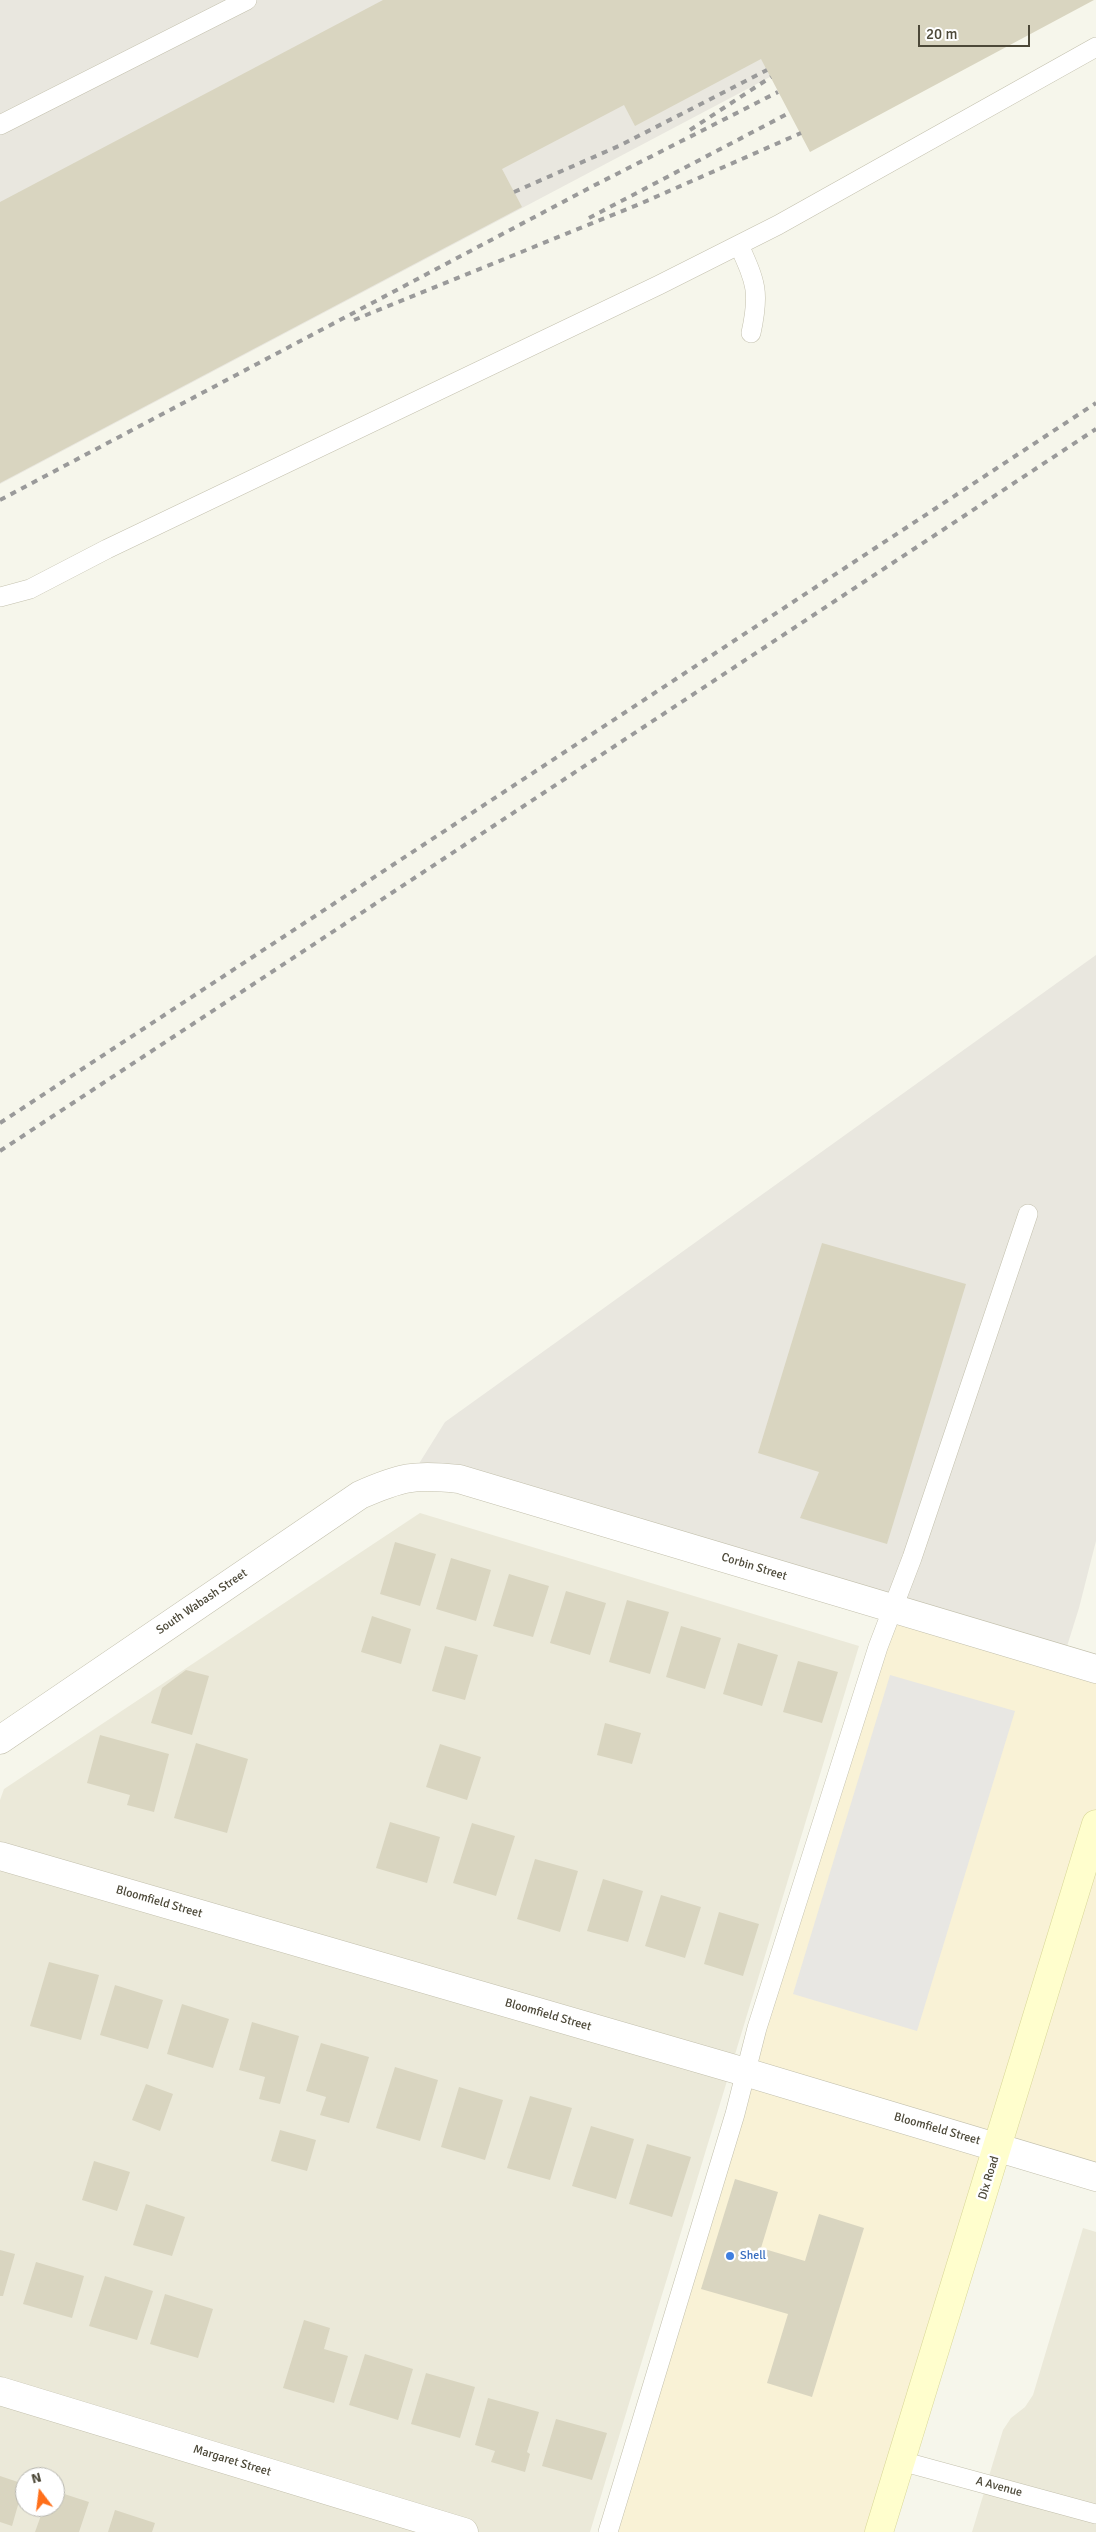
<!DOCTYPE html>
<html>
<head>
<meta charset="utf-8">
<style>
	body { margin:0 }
	#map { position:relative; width:1096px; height:2532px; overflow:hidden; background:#f6f6eb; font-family:Signika,sans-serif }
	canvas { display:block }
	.north { position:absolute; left:15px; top:2467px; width:50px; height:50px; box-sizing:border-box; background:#fff; border:1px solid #b7b6af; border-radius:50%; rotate:345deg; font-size:14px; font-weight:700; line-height:20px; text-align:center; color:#4c4838 }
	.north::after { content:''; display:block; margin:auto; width:18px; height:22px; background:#ff6f1a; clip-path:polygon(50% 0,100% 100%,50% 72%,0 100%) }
	.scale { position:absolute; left:918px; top:25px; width:112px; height:22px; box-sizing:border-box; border:2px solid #4c4838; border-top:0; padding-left:6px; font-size:15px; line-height:18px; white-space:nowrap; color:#4c4838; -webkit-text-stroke:4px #fff; paint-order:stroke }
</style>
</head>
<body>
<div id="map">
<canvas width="1096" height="2532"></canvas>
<div class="north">N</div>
<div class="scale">20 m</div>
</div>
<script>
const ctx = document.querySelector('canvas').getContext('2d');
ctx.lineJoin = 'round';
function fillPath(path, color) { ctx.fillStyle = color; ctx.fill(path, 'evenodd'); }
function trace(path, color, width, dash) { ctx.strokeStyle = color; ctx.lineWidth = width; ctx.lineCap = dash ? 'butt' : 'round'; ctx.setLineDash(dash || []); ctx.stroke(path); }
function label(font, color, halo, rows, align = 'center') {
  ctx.font = font + ' Signika,sans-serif'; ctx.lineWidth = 5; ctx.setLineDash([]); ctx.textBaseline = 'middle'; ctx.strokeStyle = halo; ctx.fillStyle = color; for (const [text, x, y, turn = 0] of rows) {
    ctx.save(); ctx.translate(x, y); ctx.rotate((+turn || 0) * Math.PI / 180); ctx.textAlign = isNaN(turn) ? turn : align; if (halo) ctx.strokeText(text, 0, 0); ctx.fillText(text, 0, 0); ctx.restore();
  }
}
fillPath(new Path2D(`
	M420,1513L859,1646L590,2532H0V1800L4,1789ZM25,2477H55V2507H25Z
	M1083,2228L1096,2232V2532H972L1003,2430L1011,2418L1025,2407L1033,2395Z`), '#ebe9d9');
fillPath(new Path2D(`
	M893,1608L1096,1669V2177L999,2147L879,2532H608Z`), '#f9f2d6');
fillPath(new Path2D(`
	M0,0H1092L770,77L0,484Z
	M1096,955V1541L1079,1608L1063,1659L410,1478L445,1422Z`), '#e9e7df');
fillPath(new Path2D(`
	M890,1675L1015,1711L917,2031L793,1994Z`), '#e8e7e3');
fillPath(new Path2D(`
	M383,0H1094L810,152L761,59L635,126L624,105L502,169L522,207L0,483V202Z
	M822,1243L966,1284L887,1544L800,1518L819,1472L758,1453Z
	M395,1542L436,1554L420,1606L380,1594Z
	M451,1558L491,1570L476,1621L436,1609Z
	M509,1574L549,1586L533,1637L493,1626Z
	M566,1591L606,1603L590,1655L550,1643Z
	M627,1600L669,1612L650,1674L609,1662Z
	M372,1616L411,1629L401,1664L361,1652Z
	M681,1626L721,1638L705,1689L666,1677Z
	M738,1643L778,1655L762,1706L723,1694Z
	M445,1646L478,1655L465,1700L432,1691Z
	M798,1661L838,1672L822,1723L783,1712Z
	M186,1670L209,1676L192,1735L151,1723L162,1688Z
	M605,1723L641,1733L632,1764L597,1755Z
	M100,1735L169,1754L154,1812L127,1805L130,1795L87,1783Z
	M196,1743L248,1759L227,1833L174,1818Z
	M440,1744L481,1757L467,1800L426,1787Z
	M390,1822L440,1837L427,1883L376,1868Z
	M472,1823L515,1836L496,1896L453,1883Z
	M535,1859L578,1871L560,1932L517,1919Z
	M603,1879L643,1891L628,1942L587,1931Z
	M661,1895L701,1907L685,1958L645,1946Z
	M719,1912L759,1924L743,1976L704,1964Z
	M49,1962L99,1975L81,2040L30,2026Z
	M115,1985L163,2000L148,2049L100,2035Z
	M182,2004L229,2019L213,2068L167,2054Z
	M252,2022L299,2036L280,2104L259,2099L265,2077L239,2070Z
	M321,2043L369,2057L349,2123L320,2115L326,2097L306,2091Z
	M395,2067L438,2080L420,2141L376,2128Z
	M146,2084L173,2094L160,2131L132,2120Z
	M459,2087L503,2100L485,2160L441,2147Z
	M530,2096L572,2108L550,2180L507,2168Z
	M591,2126L634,2139L616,2199L572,2186Z
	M280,2130L316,2140L307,2171L271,2161Z
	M647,2144L691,2157L672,2217L629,2204Z
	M94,2161L130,2172L117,2211L82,2200Z
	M735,2179L778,2192L761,2248L805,2261L819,2214L864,2228L812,2397L767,2383L788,2314L701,2289Z
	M146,2204L185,2217L172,2256L133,2245Z
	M0,2250L15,2254L3,2296H0Z
	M36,2262L84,2276L72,2318L23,2304Z
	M105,2276L153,2291L137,2340L89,2326Z
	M165,2294L213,2309L198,2358L150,2344Z
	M304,2320L330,2328L324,2349L348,2356L334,2403L283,2388Z
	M365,2354L413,2369L398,2420L349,2405Z
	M426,2373L475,2387L460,2438L411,2424Z
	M488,2398L539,2412L527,2452L530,2454L525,2472L491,2462L495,2451L475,2445Z
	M556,2419L607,2433L592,2480L542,2466Z
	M0,2476L24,2484L12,2526L0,2522Z
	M55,2491L89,2502L79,2532H35L44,2507H55Z
	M115,2510L155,2523L152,2532H108Z`), '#d9d5c0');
const lane = new Path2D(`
	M0,125L247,0
	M739,245C756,283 760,292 751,333
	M0,597L30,589L107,549L659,285L778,225L1096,47
	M901,2461L1096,2514
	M608,2532L735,2114L757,2028L878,1647L912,1558L1028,1214`);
const street = new Path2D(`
	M0,1740L360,1495C401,1477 414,1474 459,1479L1096,1669
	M0,1856L745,2072L1096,2177
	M0,2391L464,2532`);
const secondary = new Path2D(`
	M879,2532L1096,1824`);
trace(lane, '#c3c0ad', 20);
trace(street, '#c3c0ad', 29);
trace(secondary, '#d9d798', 29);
trace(lane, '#fff', 19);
trace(street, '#fff', 28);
trace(secondary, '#fffecd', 28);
trace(new Path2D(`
	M690,130L771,77
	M514,192L621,145L767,70
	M589,218L789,113
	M354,320L642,203L801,133
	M0,500L595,185L778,92
	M0,1123L1096,403
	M0,1151L1096,429`), '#9a9a9a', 4, [6, 6]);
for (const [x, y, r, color] of [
	[730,2256,5,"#3f7fe0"]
]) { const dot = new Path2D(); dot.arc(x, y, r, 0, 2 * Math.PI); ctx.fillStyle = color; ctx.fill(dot); trace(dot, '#fff', 2); }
label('12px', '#4c4838', '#fff', [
	["Corbin Street",754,1567,17],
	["South Wabash Street",202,1602,-34],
	["Bloomfield Street",159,1902,16],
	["Bloomfield Street",548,2015,16],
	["Bloomfield Street",937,2129,16],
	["Dix Road",989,2178,-73],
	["Margaret Street",232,2461,17],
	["A Avenue",999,2487,15]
]);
label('12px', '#366cbe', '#fff', [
	["Shell",740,2256]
], 'left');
</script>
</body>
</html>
